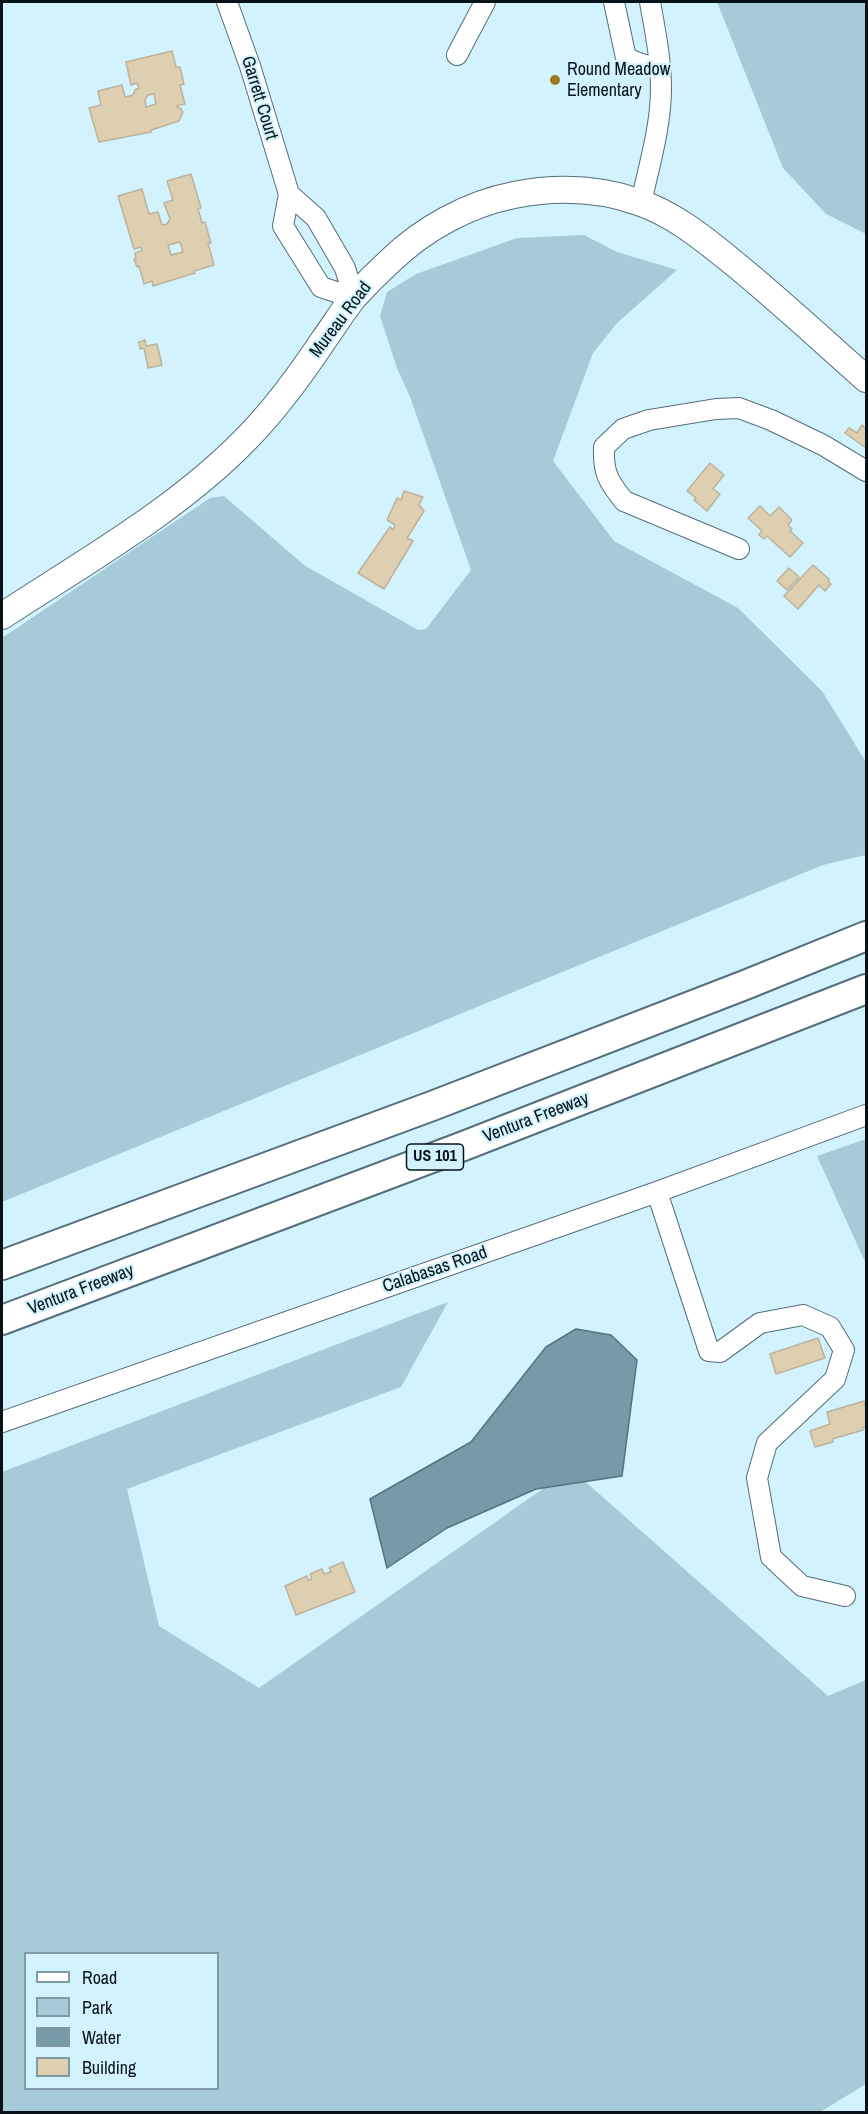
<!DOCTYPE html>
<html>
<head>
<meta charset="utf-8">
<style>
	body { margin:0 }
	#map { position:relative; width:868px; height:2114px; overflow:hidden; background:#d2f2fe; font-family:"Archivo Narrow",sans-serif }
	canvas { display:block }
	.frame { position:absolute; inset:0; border:3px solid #081318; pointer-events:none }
	.legend { position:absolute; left:24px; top:1952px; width:195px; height:138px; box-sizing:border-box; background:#d2f2fe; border:2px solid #8199a2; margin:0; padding:8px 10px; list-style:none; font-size:18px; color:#081318 }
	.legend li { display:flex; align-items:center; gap:12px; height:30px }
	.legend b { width:30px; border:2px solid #8199a2 }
</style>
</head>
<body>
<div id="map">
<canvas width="868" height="2114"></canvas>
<div class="frame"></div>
<ul class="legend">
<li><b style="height:8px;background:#fff"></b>Road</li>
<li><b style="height:16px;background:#a7cad9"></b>Park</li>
<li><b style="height:16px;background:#769aa8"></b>Water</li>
<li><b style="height:16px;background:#ddcfb0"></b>Building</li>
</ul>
</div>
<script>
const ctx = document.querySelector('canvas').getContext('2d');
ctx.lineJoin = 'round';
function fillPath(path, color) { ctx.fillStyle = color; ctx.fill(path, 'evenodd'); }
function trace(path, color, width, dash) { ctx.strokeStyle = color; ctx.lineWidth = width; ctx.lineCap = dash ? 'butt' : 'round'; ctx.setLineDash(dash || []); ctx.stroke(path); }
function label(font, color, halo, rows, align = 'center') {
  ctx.font = font + ' "Archivo Narrow",sans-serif'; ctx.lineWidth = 4.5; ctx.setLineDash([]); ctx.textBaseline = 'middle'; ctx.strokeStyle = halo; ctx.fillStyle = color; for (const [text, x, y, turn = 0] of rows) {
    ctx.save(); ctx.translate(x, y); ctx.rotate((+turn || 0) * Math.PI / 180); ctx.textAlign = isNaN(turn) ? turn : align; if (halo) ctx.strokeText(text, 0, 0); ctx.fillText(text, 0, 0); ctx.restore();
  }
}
fillPath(new Path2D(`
	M717,2H866V234L826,214L783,168Z
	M584,235L617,252L677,270L617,323L593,353L553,461L614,541L738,608L822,691L866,762V855L823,865L2,1202V638L210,498L224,496L304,565L418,630L426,629L471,570L410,397L397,368L380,316L387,292L416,274L517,238Z
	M866,1139V1264L817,1156Z
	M448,1302L401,1387L127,1489L159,1626L259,1688L571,1469L828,1696L866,1680V2084L820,2112H2V1472ZM26,1954H218V2088H26Z`), '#a7cad9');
const water = new Path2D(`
	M576,1329L611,1335L637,1360L622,1476L536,1489L447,1528L387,1568L370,1499L471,1442L546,1347Z`);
fillPath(water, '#769aa8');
trace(water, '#55727d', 1.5);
const building = new Path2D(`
	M172,51L176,67H180L184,84L180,85L185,104L176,106L181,109L183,112L179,121L151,130V132L99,142L89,108L101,105L98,91L122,85L125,97L133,95L135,90L139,88L137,83L131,85L126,62ZM154,94L156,104L146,107L145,100L148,95Z
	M191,174L201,208L198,209L202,223L205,222L211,243H208L214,265L194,271L195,273L153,286L152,281L144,284L139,266L137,267L134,259H136L135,253L142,251L141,247L134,249L118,196L142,189L149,214L158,212L162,225L167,224L170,219L164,203L173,200L167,181ZM180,242L183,252L171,255L168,245Z
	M145,340L146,346L157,344L162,365L148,368L144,348L140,349L139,342Z
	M862,425L866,429V448L845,433L849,428L857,433Z
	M710,463L724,475L713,489L720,494L707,511L694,500L696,498L687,491Z
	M404,491L423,497L419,505L424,511L407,538L413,541L384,589L358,573L390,527L393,530L395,525L387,520L397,498L401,500Z
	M760,506L770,516L779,507L792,520L788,525L792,529L790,531L803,543L790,557L767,536L764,539L759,535L762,531L748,518Z
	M813,565L829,579L828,581L831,584L825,591L819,585L798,609L784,596Z
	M789,568L799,577L787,590L777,581Z
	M818,1338L825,1358L776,1374L770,1354Z
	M864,1401L866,1408V1427L862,1428L863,1430L832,1439L833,1442L815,1447L810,1431L830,1424L827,1412Z
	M343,1562L355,1592L296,1615L285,1586L307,1576L308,1580L312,1579L310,1574L322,1569L324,1574L331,1572L329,1568Z`);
fillPath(building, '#ddcfb0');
trace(building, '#bdb299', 1.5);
const minor = new Path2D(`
	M227,2L250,66L289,194L283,226L321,287L354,298
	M614,2L626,58L641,64L660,68
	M457,55L485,2
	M289,194L316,218L345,268L354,298
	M641,203C649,166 661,126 661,89C661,59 655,30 650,2
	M739,549L624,501C608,481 603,473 604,447L623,429L649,420L716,409L739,408L771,420L823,445L866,471
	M657,1192L709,1351L720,1352L760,1323L803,1315L830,1327L844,1350L835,1379L767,1443L757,1478L771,1557L802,1586L845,1596
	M2,1422L657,1192L866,1115`);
const major = new Path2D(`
	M2,616C86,561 179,509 249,436C277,407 301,374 323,341C334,326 343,310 355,296C366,284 378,272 390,261C423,229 468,204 514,195C555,187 598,188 638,202C672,213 703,238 730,260C777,298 821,339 866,379`);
const highway = new Path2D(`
	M2,1265L432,1106L745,985L866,936
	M2,1320L461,1147L866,989`);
trace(minor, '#536e7a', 22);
trace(major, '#536e7a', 28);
trace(highway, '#536e7a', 32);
trace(minor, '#fff', 20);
trace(major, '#fff', 26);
trace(highway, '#fff', 28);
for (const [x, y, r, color] of [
	[555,80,6,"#997822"]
]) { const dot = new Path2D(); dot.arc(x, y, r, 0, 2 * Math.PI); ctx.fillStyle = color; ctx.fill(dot); trace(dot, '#d2f2fe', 2); }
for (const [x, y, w] of [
	[435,1157,57]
]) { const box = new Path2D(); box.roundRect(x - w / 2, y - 13, w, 26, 4.5); ctx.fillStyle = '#d2f2fe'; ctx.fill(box); trace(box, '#081318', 1.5); }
label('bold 16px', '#081318', null, [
	["US 101",435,1157]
]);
label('18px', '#081318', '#d2f2fe', [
	["Round Meadow",567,70],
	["Elementary",567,91]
], 'left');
label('18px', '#081318', '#d2f2fe', [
	["Garrett Court",259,98,73],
	["Mureau Road",341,320,-53],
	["Ventura Freeway",536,1118,-21],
	["Calabasas Road",435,1270,-19],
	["Ventura Freeway",81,1290,-21]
]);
</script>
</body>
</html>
